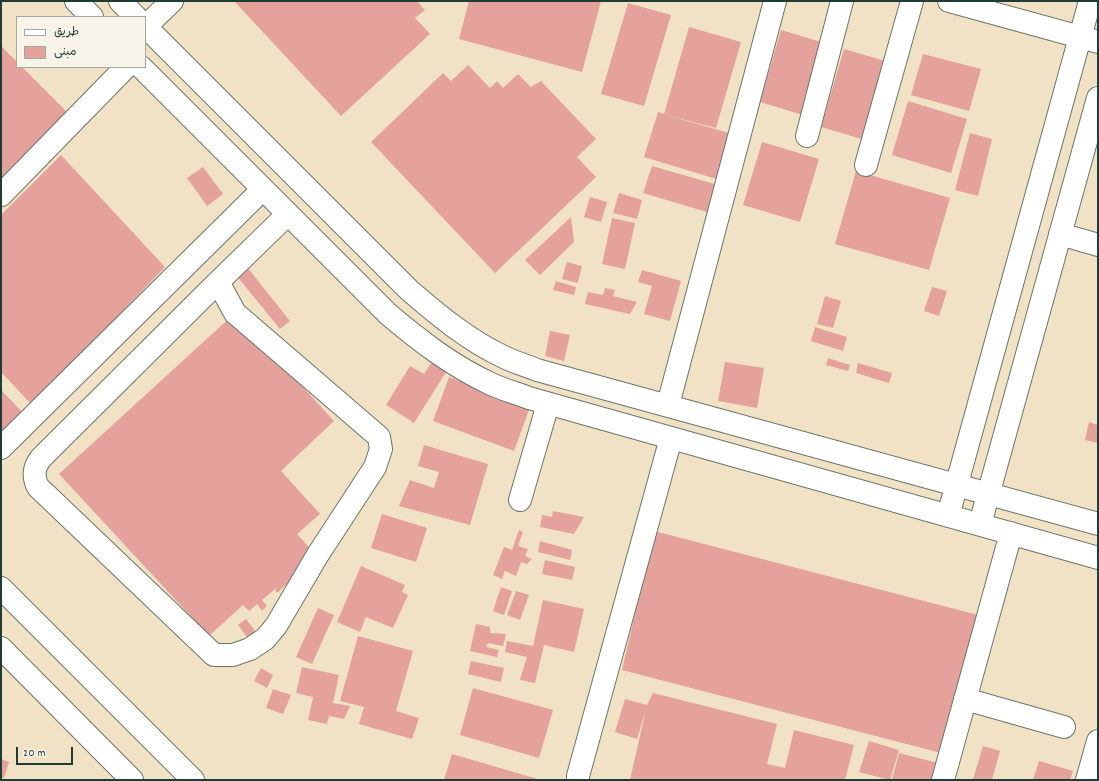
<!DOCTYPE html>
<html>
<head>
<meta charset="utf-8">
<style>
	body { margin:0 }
	#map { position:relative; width:1099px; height:781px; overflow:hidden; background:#f1e2c5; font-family:Dekko,"Playpen Sans Arabic",sans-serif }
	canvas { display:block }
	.frame { position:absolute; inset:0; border:2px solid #1f3d34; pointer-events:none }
	.legend { position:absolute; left:16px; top:16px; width:130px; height:52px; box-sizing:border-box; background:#f7f3e8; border:1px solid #a1aaa0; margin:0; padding:5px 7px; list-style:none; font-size:12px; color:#1f3d34 }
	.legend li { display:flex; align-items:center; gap:8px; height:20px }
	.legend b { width:20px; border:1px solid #a1aaa0 }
	.scale { position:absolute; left:16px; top:747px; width:57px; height:18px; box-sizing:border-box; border:2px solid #1f3d34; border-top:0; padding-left:5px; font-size:12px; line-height:14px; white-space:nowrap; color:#1f3d34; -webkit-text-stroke:3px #f7f3e8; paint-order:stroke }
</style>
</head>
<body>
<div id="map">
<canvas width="1099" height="781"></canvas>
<div class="frame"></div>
<ul class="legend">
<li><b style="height:5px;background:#fff"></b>طريق</li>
<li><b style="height:11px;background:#e5a19c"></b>مبنى</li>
</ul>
<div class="scale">20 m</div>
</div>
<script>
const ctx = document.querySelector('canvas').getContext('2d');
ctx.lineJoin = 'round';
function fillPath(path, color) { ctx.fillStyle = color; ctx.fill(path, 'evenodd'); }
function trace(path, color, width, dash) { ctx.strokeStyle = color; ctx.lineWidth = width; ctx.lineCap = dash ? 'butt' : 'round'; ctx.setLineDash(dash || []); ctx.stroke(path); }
fillPath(new Path2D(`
	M234,1H417L425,10L415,18L430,34L341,116Z
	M469,1H601L582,72L459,39Z
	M628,3L671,15L644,106L601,94Z
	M689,27L741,42L716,128L666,115L736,135L723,181L644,157L658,112L664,114Z
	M781,30L828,44L806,116L760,102Z
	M1,46L17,62V67H22L71,116L1,185Z
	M844,49L892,63L868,141L821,127Z
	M923,54L981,69L969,111L911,95Z
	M468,65L490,88L497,81L503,88L518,74L531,87L541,81L596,139L577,157L596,177L495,273L371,142L443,73L451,81Z
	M908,101L967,119L951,173L892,155Z
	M970,133L992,139L978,196L955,190Z
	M762,142L819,159L800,222L743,205Z
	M61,155L165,267L32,405L1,372V215Z
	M652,166L725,187L717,215L643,193Z
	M203,167L223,194L207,206L187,178Z
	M856,171L950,198L929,270L835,244Z
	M619,193L642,200L637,219L613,213Z
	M590,197L607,202L601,222L584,217Z
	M571,217L574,242L540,275L525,260Z
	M612,218L635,223L625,269L602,264Z
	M567,262L582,266L578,283L562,279Z
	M247,267L290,321L280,329L236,275Z
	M642,270L681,281L670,321L644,314L652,286L638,282Z
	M556,281L576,287L574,295L553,290Z
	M932,287L947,291L939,316L924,311Z
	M605,288L615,290L613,296L637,302L630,314L585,304L588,292L603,295Z
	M825,296L841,301L833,328L817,324Z
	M235,313L334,421L281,471L320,514L297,534L317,556L277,593L275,589L262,600L267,606L262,611L257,604L249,611L243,605L209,636L59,474Z
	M815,327L847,337L843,351L811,341Z
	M550,331L570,335L564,361L545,356Z
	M828,358L850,365L848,371L826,365Z
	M725,362L764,368L757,408L718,401Z
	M431,363L446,372L414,423L386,405L410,366L424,374Z
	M858,363L892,373L889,383L856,373Z
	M449,377L530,407L514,451L433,421Z
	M1,390L24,414L1,435Z
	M1089,422L1098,425V443L1085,440Z
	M424,445L488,464L470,525L399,506L410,480L434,488L439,472L418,466Z
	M553,511L584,517L574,534L540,527L542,515L552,517Z
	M382,514L427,528L416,562L371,548Z
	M519,530L523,532L518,546L528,549L525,556L532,559L527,564L521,562L516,576L505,571L502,579L493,575L504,547L512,550Z
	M654,531L982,616L941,753L622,670Z
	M540,541L572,550L570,560L538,552Z
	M545,560L575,567L572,580L542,574Z
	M361,566L405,585L402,592L408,595L393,628L366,617L360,632L337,622Z
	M501,587L512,591L504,615L493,611Z
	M516,591L529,595L520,620L507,615Z
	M543,600L584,609L574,652L544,645L535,683L520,680L527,657L505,652L507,641L533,646Z
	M318,608L334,615L312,664L296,657Z
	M246,619L258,635L250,641L238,625Z
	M476,624L490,627V633L506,634L503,646L488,643L486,647L499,650L497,657L470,651Z
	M358,636L413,651L396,711L419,718L412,739L359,724L364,707L340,701Z
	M471,661L504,668L501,682L468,674Z
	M302,667L339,675L333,703L350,706L344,719L329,716L327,724L308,720L313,697L296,693Z
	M261,668L273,675L267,688L254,681Z
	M473,688L553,710L539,758L460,735Z
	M273,689L291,695L283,714L266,708Z
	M653,693L777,724L767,764L785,768L794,730L854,745L845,780H630L646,709L637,739L615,732L625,699L647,705Z
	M869,741L899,750L890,780L859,772Z
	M983,746L1000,751L992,780L973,779Z
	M899,753L942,764L938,780H892Z
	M452,754L541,780H444Z
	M1,759L9,762L4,778L1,777Z
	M1039,761L1073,771L1070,780H1033Z`), '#e5a19c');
const minor = new Path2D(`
	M76,1L92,17
	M120,1L136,17
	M949,1L1098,42
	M145,26L409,290C438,315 468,340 502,356C513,362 525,365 537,370L1098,524
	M145,27L172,1
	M141,67L388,314C420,341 451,365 489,383C501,389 516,393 529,398L1098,558
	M807,136L842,1
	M866,165L912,1
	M1,195L126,67
	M1060,234L1098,245
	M218,282L235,313L379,437L381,449L375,467L317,556L276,626L265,639L250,649L233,655H214L38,487C33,477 33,468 41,458L218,282L288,214
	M668,405L775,1
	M1,448L263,189
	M520,500L548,404
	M948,516L1090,1
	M980,524L1098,98
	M1,588L193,780
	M1,648L132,780
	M965,699L1064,727
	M578,780V776L671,438
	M943,780L1011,533
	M1087,780L1098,741`);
trace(minor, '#687767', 24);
trace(minor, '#fff', 22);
</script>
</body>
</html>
